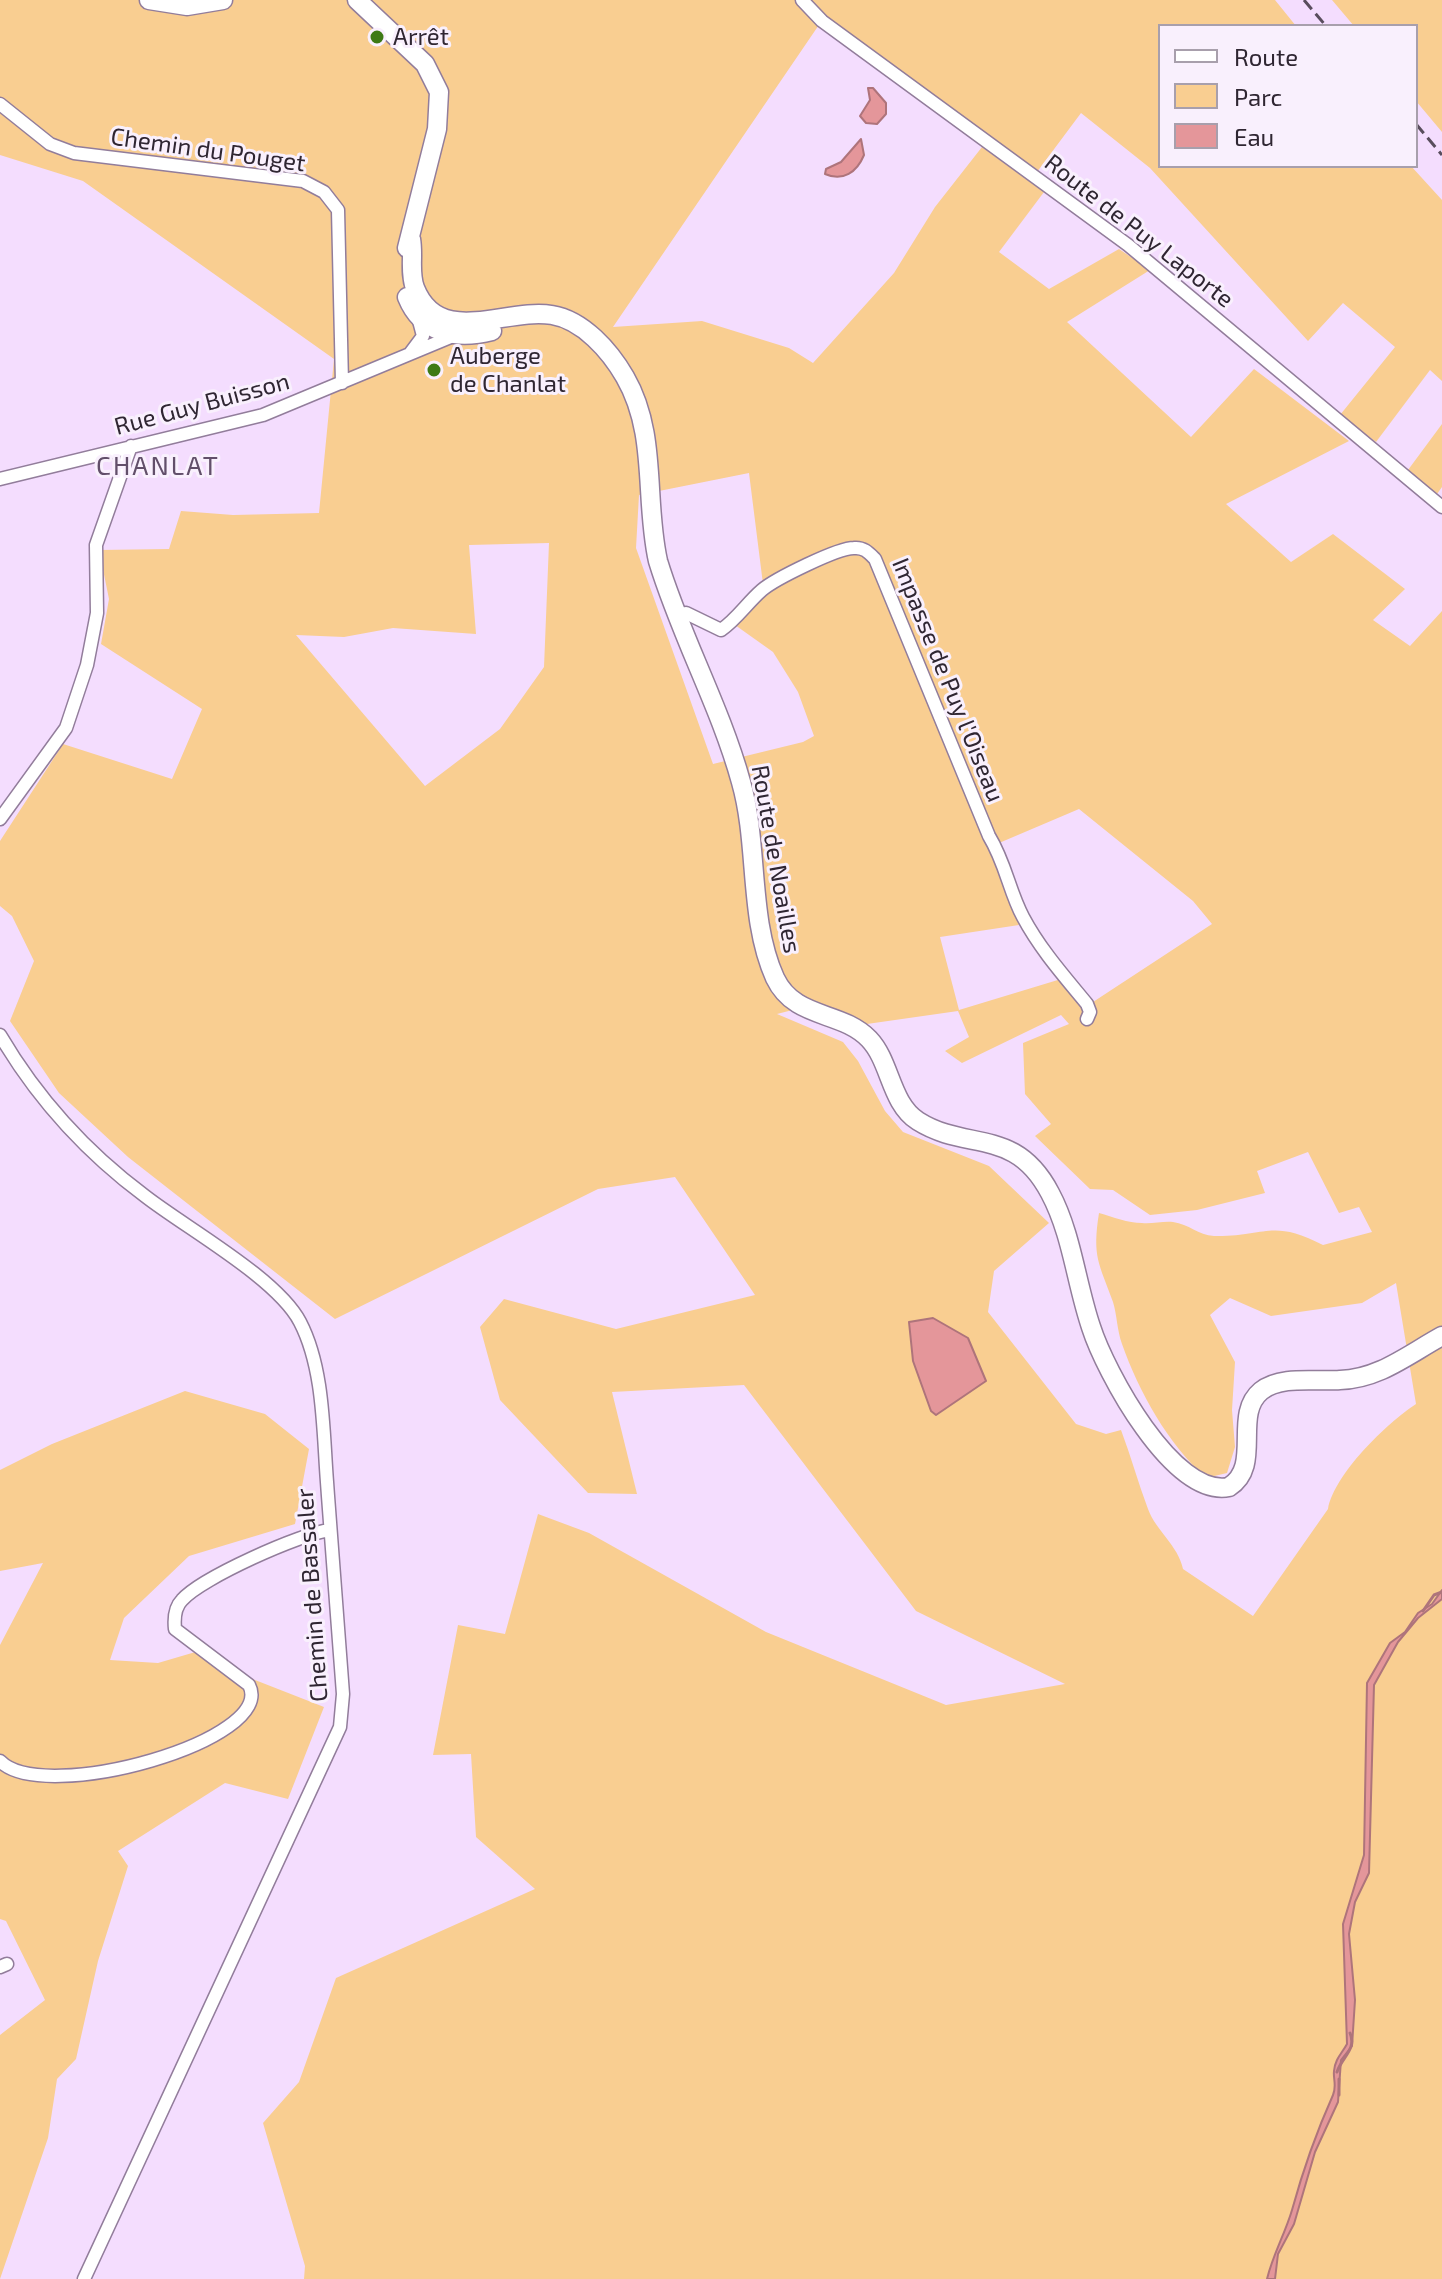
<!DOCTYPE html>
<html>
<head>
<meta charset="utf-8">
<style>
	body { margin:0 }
	#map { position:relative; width:1442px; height:2279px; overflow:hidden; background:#f4ddfe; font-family:"Exo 2",sans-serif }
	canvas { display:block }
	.legend { position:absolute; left:1158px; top:24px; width:260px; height:144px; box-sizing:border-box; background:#f9f0fd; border:2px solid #a89fac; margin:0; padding:10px 14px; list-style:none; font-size:24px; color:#2f2632 }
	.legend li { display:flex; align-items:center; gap:16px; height:40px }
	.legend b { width:40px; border:2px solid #a89fac }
</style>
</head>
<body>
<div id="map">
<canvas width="1442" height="2279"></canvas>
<ul class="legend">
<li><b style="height:10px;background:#fff"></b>Route</li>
<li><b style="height:22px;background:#f9ce91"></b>Parc</li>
<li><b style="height:22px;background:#e4969a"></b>Eau</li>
</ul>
</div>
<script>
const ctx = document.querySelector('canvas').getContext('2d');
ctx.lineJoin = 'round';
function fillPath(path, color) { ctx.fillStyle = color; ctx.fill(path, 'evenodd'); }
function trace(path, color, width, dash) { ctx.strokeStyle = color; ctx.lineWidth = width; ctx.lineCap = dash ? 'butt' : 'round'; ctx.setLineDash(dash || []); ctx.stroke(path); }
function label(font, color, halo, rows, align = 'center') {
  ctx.font = font + ' "Exo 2",sans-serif'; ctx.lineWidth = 6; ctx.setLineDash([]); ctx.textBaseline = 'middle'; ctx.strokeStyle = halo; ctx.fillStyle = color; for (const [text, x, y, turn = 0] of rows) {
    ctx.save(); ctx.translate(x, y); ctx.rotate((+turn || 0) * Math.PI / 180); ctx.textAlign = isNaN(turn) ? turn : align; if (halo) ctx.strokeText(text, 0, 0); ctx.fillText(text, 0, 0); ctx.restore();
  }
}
fillPath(new Path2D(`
	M0,0H1275L1296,26H1160V166H1411L1442,200V381L1430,370L1376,442L1340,415L1395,347L1343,303L1308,341L1150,168L1081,113L1037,172L825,16L613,327L702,321L789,348L813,363L894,273L935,207L982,147L1044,192L999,252L1049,289L1119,249L1150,270L1067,322L1191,437L1254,369L1349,441L1226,504L1291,562L1333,534L1405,589L1373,620L1410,646L1442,611V2279H304L305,2266L263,2123L299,2082L336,1978L535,1889L476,1837L471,1754L433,1755L458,1625L505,1634L538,1514L589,1533L766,1632L946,1705L1065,1684L916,1611L744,1385L612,1392L637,1494L588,1493L500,1400L480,1327L504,1299L616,1329L755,1295L675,1177L598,1189L335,1319L128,1157L59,1093L10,1021L34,961L12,916L0,906V841L63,744L172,779L202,709L101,644L109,599L99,550L169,549L181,511L233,515L319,513L334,359L83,181L0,155ZM749,473L763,584L728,620L773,652L798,692L814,736L803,742L713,764L636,548L639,495ZM549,543L544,667L500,729L425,786L296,635L344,637L393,628L476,634L469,545ZM1079,809L1193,901L1212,924L1093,1002L1071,976L959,1010L940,937L1019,925L992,846ZM808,1006L867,1024L958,1011L969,1037L945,1051L962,1063L1061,1015L1069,1024L1023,1043L1025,1094L1051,1124L1035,1136L1090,1189L1113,1190L1150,1215L1197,1210L1265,1193L1257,1171L1308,1152L1339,1213L1359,1207L1372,1232L1323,1245C1271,1218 1265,1237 1214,1236C1198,1235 1189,1224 1173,1222C1163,1221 1152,1224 1142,1223C1128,1223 1113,1217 1099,1213C1092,1257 1099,1263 1113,1302C1117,1315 1117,1330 1122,1344C1139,1392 1168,1444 1206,1478L1227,1473L1235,1447L1232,1410L1235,1362L1210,1315L1230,1298L1271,1316L1362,1303L1396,1283L1416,1404C1386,1424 1335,1473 1328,1509L1253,1616L1183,1569C1178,1545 1156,1531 1148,1509C1138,1483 1131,1456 1121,1430L1106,1434L1076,1424L988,1312L994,1271L1049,1223L989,1166L903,1132L885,1111L858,1061L843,1042L777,1014Z
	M1332,0H1442V132L1416,101V26H1354Z
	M1442,424V487L1437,494L1408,470Z
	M185,1391L265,1414L309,1449L295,1524L189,1556L124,1618L110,1660L158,1663L209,1648L232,1671L324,1707L288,1799L225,1783L118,1851L128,1866L98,1961L76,2059L57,2079L48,2138L0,2279V2035L45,2000L6,1921L0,1919V1645L43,1563L0,1571V1470L52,1444Z`), '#f9ce91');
const water = new Path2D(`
	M868,88H873L886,103V114L877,124L866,123L860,116L870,100Z
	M861,139L864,155C857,172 843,182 825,174L826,169L841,162Z
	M933,1318L968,1338L986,1381L936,1415L931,1411L913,1361L909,1322Z
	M1442,1590V1599L1418,1618L1398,1642L1374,1685L1369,1873L1355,1902L1349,1934L1355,2000L1352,2046L1341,2060L1338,2102L1315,2152L1294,2224L1278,2254L1275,2279H1267C1273,2254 1285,2234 1292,2210C1303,2170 1316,2133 1333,2095C1337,2086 1333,2079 1334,2071C1335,2059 1342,2053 1347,2044L1343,1924L1364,1855L1367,1683L1390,1643L1405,1632L1418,1613L1432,1604Z`);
fillPath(water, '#e4969a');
trace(water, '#ae747b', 2);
trace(new Path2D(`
	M1423,1611L1434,1595L1442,1592
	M1337,2072C1342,2057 1357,2049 1350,2033
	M1339,2079V2095`), '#ae747b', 3);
const street = new Path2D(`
	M802,0L822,21L1128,245L1442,507
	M0,104L50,144L74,153L303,181L324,192L338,210L342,383
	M411,352L423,336L418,317
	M0,479L263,415L453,336
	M676,616L686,613L721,630C737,619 747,603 762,590C775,579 837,548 854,548C864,547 869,553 875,559L989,836C1006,864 1009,891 1023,917C1040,949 1064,976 1087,1004L1090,1012L1087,1019
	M0,819L66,728L87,665L97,613L96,545L131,446
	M0,1035C37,1098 86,1152 145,1196C186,1228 277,1278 300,1322C324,1368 323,1431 327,1482C332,1553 338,1624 343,1694L340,1727L84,2279
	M0,1761C43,1806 278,1740 249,1685L175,1629C174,1619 174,1608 182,1600C201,1578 302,1533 330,1530
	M0,1967L7,1964`);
const secondary = new Path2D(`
	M149,0L187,6L223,0
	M357,0L425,64L439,92L437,129L407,248
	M411,239C414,256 409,272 415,288C439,349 506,307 552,315C583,320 610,351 625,377C658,434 644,499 658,561C681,637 720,706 741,782C759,845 748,918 775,978C795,1020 841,1010 869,1039C891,1062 890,1103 918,1121C967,1152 1015,1126 1050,1193C1072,1234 1076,1283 1091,1327C1105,1371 1173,1498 1229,1487C1263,1466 1232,1415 1261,1391C1281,1375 1316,1382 1340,1380C1379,1379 1409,1354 1442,1336
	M407,297C422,334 457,340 492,331`);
trace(street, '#927d9b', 15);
trace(secondary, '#927d9b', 21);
trace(street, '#fff', 12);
trace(secondary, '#fff', 18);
trace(new Path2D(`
	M1304,0L1326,26
	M1416,124L1442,155`), '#594d5d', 3, [12, 6]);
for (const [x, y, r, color] of [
	[377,37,8,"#3e7a15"],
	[434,370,8,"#3e7a15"]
]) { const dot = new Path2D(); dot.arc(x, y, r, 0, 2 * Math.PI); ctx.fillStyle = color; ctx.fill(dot); trace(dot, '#f9f0fd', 3); }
label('24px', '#2f2632', '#f9f0fd', [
	["Arrêt",393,37],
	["Auberge",450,356],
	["de Chanlat",450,384]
], 'left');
label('24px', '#2f2632', '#f9f0fd', [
	["Chemin du Pouget",208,150,8],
	["Route de Puy Laporte",1139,231,38],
	["Rue Guy Buisson",202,404,-15],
	["Impasse de Puy l'Oiseau",948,680,68],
	["Route de Noailles",776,859,80],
	["Chemin de Bassaler",312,1595,-94]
]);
ctx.letterSpacing = '2px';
label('26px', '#624f6a', '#f9f0fd', [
	["CHANLAT",158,466]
]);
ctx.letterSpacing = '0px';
</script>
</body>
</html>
